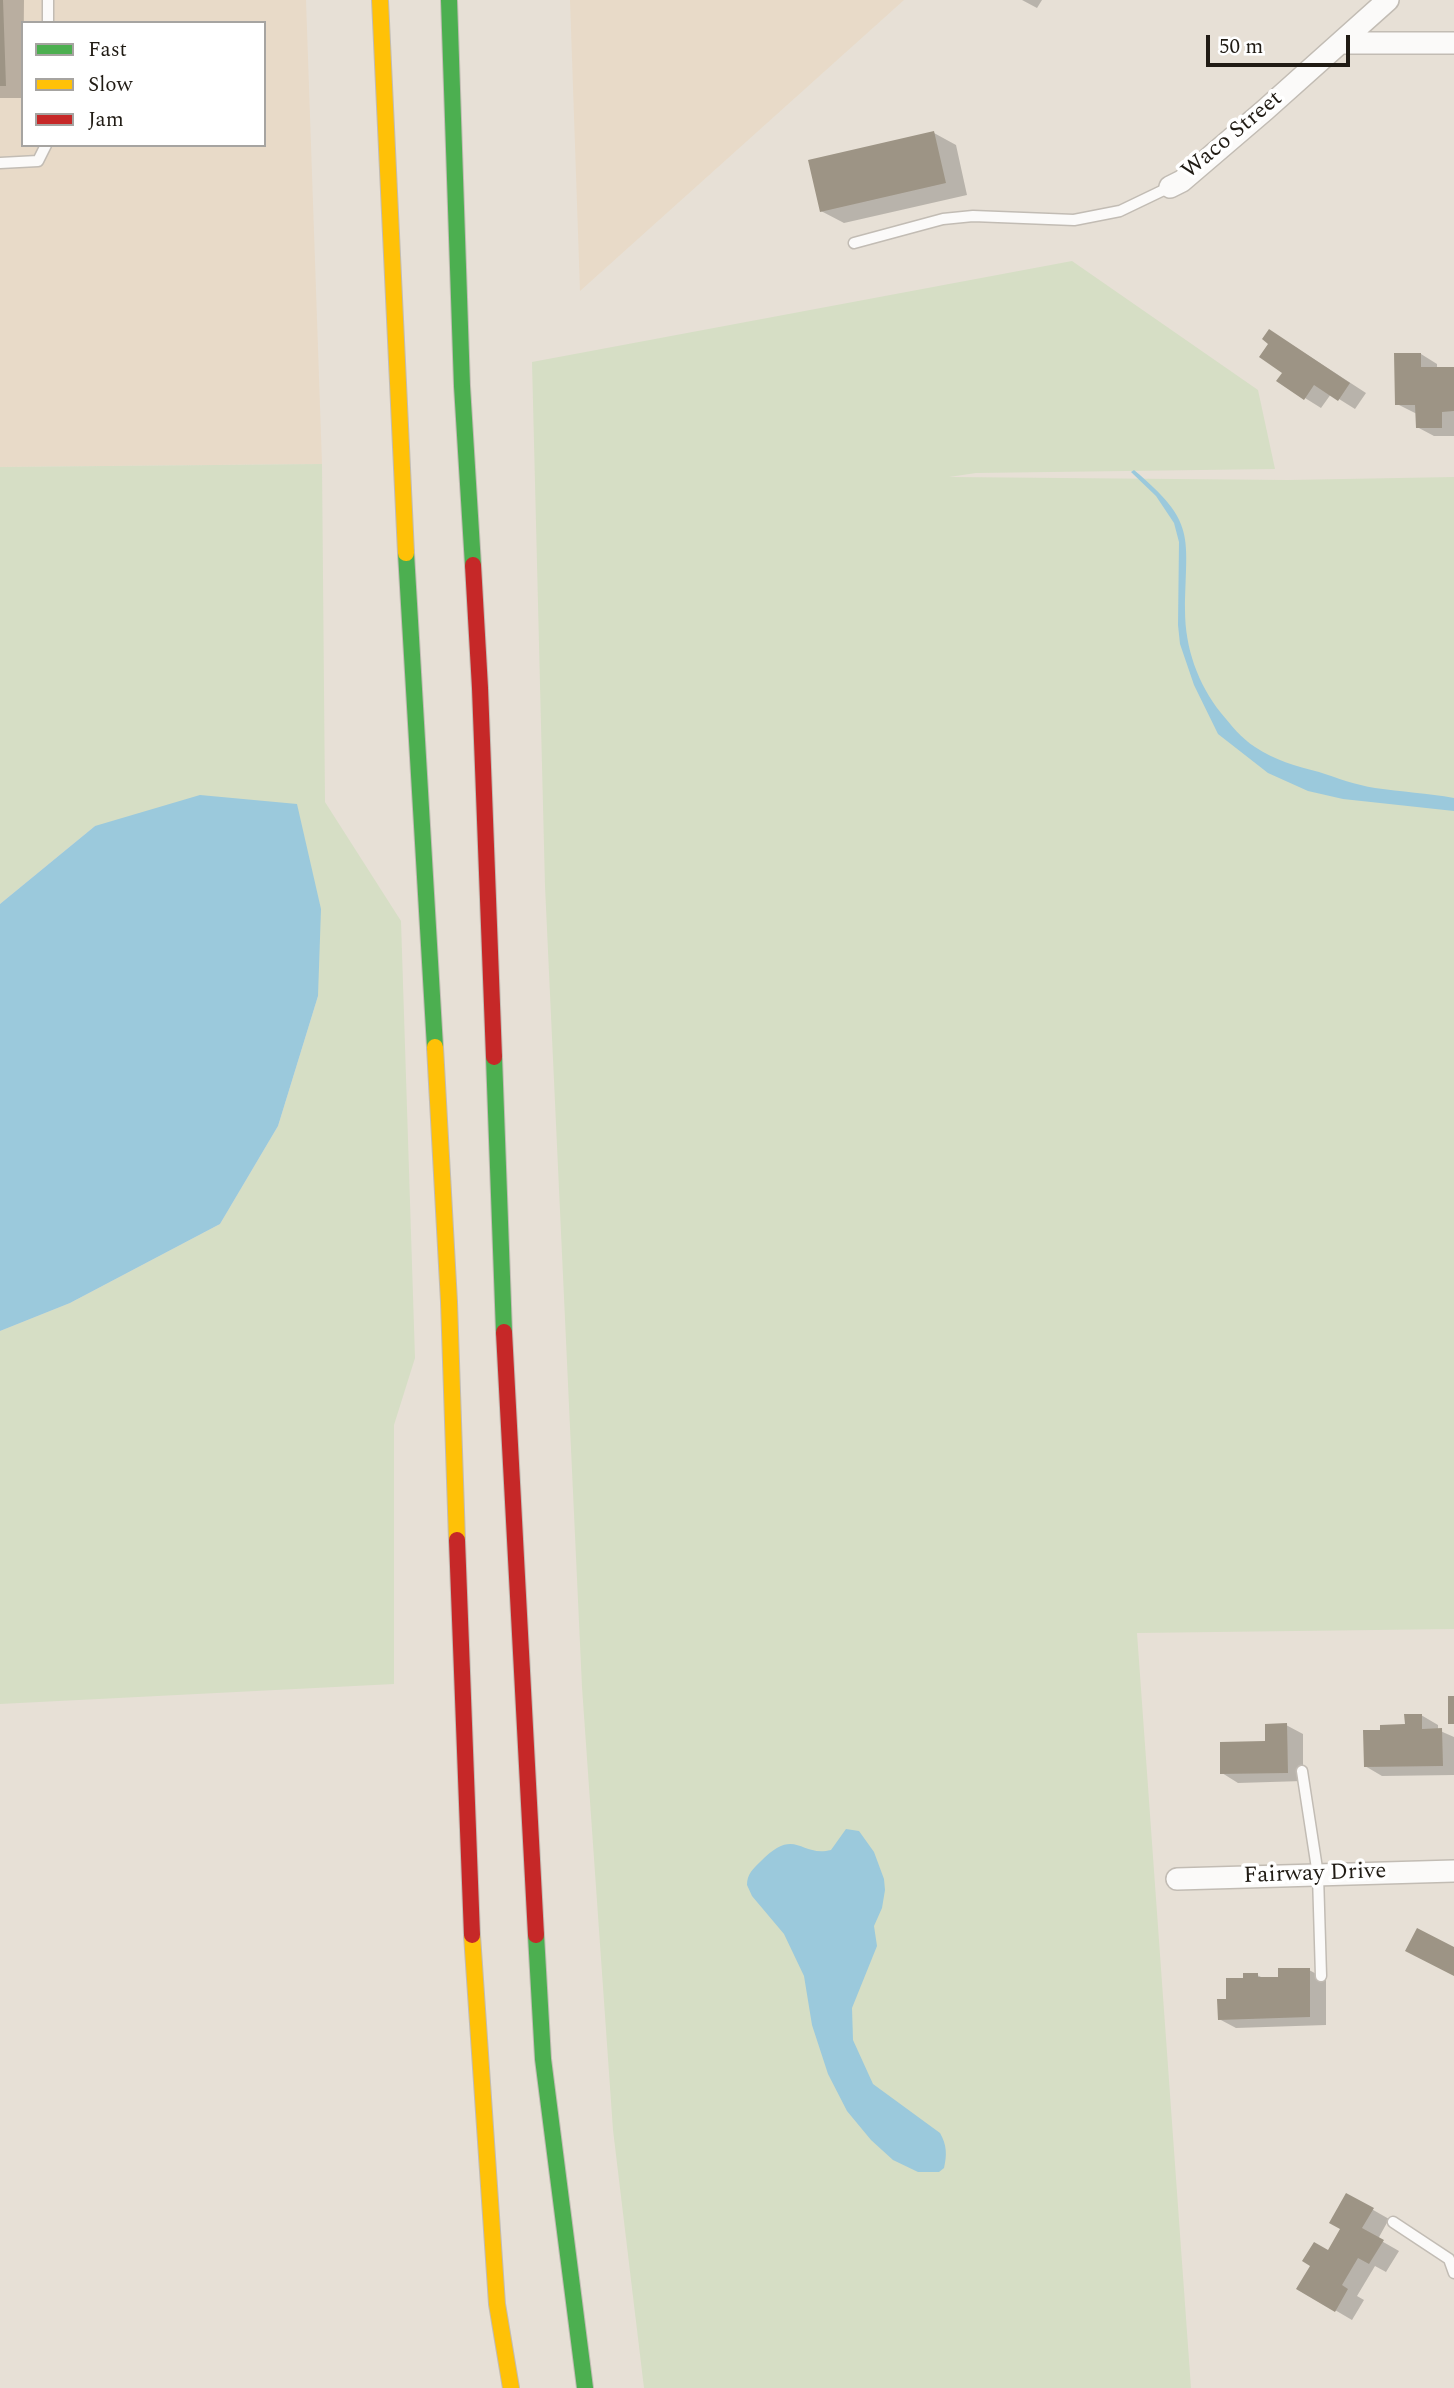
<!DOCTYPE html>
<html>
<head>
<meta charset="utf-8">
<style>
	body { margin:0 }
	#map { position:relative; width:1454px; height:2388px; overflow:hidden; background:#e7e0d6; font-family:Spectral,serif }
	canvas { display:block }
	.legend { position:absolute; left:21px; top:21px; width:245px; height:126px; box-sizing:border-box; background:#fff; border:2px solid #a6a4a1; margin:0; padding:9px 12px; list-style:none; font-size:21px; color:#201b14 }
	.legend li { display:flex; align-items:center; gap:14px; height:35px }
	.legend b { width:35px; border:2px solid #a6a4a1 }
	.scale { position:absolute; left:1206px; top:35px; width:144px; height:32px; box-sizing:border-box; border:4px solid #201b14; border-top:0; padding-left:9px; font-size:21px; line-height:24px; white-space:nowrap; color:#201b14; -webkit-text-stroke:5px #fff; paint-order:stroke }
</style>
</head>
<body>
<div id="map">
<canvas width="1454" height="2388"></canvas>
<ul class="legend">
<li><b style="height:9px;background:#4caf50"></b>Fast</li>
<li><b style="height:9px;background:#ffc107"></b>Slow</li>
<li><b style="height:9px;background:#c62828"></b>Jam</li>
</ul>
<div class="scale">50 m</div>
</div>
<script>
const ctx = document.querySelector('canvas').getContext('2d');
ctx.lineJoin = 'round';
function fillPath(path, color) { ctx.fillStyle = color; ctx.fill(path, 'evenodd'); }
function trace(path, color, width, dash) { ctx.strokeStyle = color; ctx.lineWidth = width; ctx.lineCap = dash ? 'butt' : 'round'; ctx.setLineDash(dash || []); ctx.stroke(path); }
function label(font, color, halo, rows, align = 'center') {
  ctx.font = font + ' Spectral,serif'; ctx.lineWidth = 7; ctx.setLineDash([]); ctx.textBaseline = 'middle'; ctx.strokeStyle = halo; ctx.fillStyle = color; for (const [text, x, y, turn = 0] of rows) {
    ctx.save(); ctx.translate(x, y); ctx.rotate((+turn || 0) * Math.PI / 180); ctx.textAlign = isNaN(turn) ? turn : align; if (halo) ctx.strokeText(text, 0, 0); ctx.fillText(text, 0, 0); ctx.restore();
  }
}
fillPath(new Path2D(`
	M0,0H306L322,464L0,467ZM23,23H264V145H23Z
	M570,0H904L580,291Z`), '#e8dac8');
fillPath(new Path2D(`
	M1072,261L1258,390L1275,469L976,473L949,477L1288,480L1454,477V1629L1137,1633L1191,2388H644L613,2130L582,1687L545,886L532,362Z
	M322,464L325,802L401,921L415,1358L394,1425V1684L0,1704V1331L70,1303L220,1224L278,1126L318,996L95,826L0,904V467Z`), '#d6dec5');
fillPath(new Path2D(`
	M1134,470C1197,523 1186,535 1185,610C1185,648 1198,684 1221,713C1231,725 1241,738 1255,747C1274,760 1296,766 1319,772C1337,778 1356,785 1375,788C1401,792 1428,793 1454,798V811L1343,799L1308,791L1268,773L1218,734L1194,685L1180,644L1178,625L1179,542L1174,523L1156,496L1131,472Z
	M200,795L297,804L321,909L318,996L278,1126L220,1224L70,1303L0,1331V904L95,826Z
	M846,1829L859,1831L874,1852L884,1879L885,1890L882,1908L874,1926L877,1946L852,2008L853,2040L873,2084L940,2133C947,2145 947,2155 944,2168L939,2172H918L893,2160L871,2140L847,2111L828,2074L812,2025L804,1976L784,1934L752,1896L747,1885C747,1874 753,1869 760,1862C796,1825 800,1858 831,1850Z`), '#9bc9dc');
fillPath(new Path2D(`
	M0,0H24L23,98H0Z
	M1022,0H1042L1037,8Z
	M934,133L956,145L967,195L844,223L821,211Z
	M1286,341L1366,393L1355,409L1331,394L1321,408L1305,398L1284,372Z
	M1421,354L1437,364V369H1454V436H1434L1417,427V414L1397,404Z
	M1421,1715L1438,1725V1730L1454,1737V1775L1382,1776L1365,1766L1382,1731L1406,1726Z
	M1286,1725L1303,1734V1781L1238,1783L1222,1773L1267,1743Z
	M1309,1970L1326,1979V2025L1236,2028L1219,2019L1228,2001L1244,1980L1257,1975L1265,1979H1280Z
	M1347,2195L1389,2219L1378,2239L1399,2251L1386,2272L1375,2266L1357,2296L1364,2300L1352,2320L1299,2289L1329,2252L1343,2229Z`), '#0003');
fillPath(new Path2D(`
	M0,0H3L6,86H0Z
	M934,131L946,183L820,212L808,160Z
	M1269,329L1350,383L1338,401L1314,385L1304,400L1276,381L1282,373L1259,357L1268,344L1262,339Z
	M1394,353H1421V367H1454V411L1442,412V428H1416L1415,405H1395Z
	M1448,1696H1454V1724H1448Z
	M1404,1714H1422V1729L1442,1728L1443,1766L1364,1767L1363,1730H1380V1725L1405,1724Z
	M1287,1723L1288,1773L1220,1774V1742L1265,1741V1724Z
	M1417,1928L1454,1947V1976L1405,1951Z
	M1278,1968H1310V2017L1218,2020L1217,1999H1226V1978H1243V1973H1258V1977H1278Z
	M1346,2193L1374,2208L1362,2228L1384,2240L1369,2264L1358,2258L1342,2285L1348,2289L1335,2312L1296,2289L1310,2266L1302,2261L1314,2242L1328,2250L1340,2229L1329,2223Z`), '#9d9485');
const lane = new Path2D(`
	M48,0V23
	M0,163L38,161L46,145
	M854,243L943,219L973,216L1074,220L1120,211L1170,187
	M1302,1771L1318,1875L1321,1976
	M1393,2222L1449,2259L1454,2273`);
const street = new Path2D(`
	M1341,43H1454
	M1170,187L1182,181L1265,110L1388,0
	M1177,1879L1454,1871`);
const fast = new Path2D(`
	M449,0L462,386L473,565
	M406,553L435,1047
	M494,1057L504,1332
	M536,1935L543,2059L585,2388`);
const slow = new Path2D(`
	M380,0L406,553
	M435,1047L449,1302L457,1540
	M472,1935L497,2304L511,2388`);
const jam = new Path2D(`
	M473,565L480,688L494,1057
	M504,1332L536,1935
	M457,1540L472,1935`);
trace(lane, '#c2bcb4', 13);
trace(street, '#c2bcb4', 24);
trace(fast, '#c2bcb4', 18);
trace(slow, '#c2bcb4', 18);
trace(jam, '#c2bcb4', 18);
trace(lane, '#fbfaf9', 10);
trace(street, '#fbfaf9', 21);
trace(fast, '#4caf50', 16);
trace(slow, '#ffc107', 16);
trace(jam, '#c62828', 16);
label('23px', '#201b14', '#fff', [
	["Waco Street",1233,136,-40],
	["Fairway Drive",1315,1875,-2]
]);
</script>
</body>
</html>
